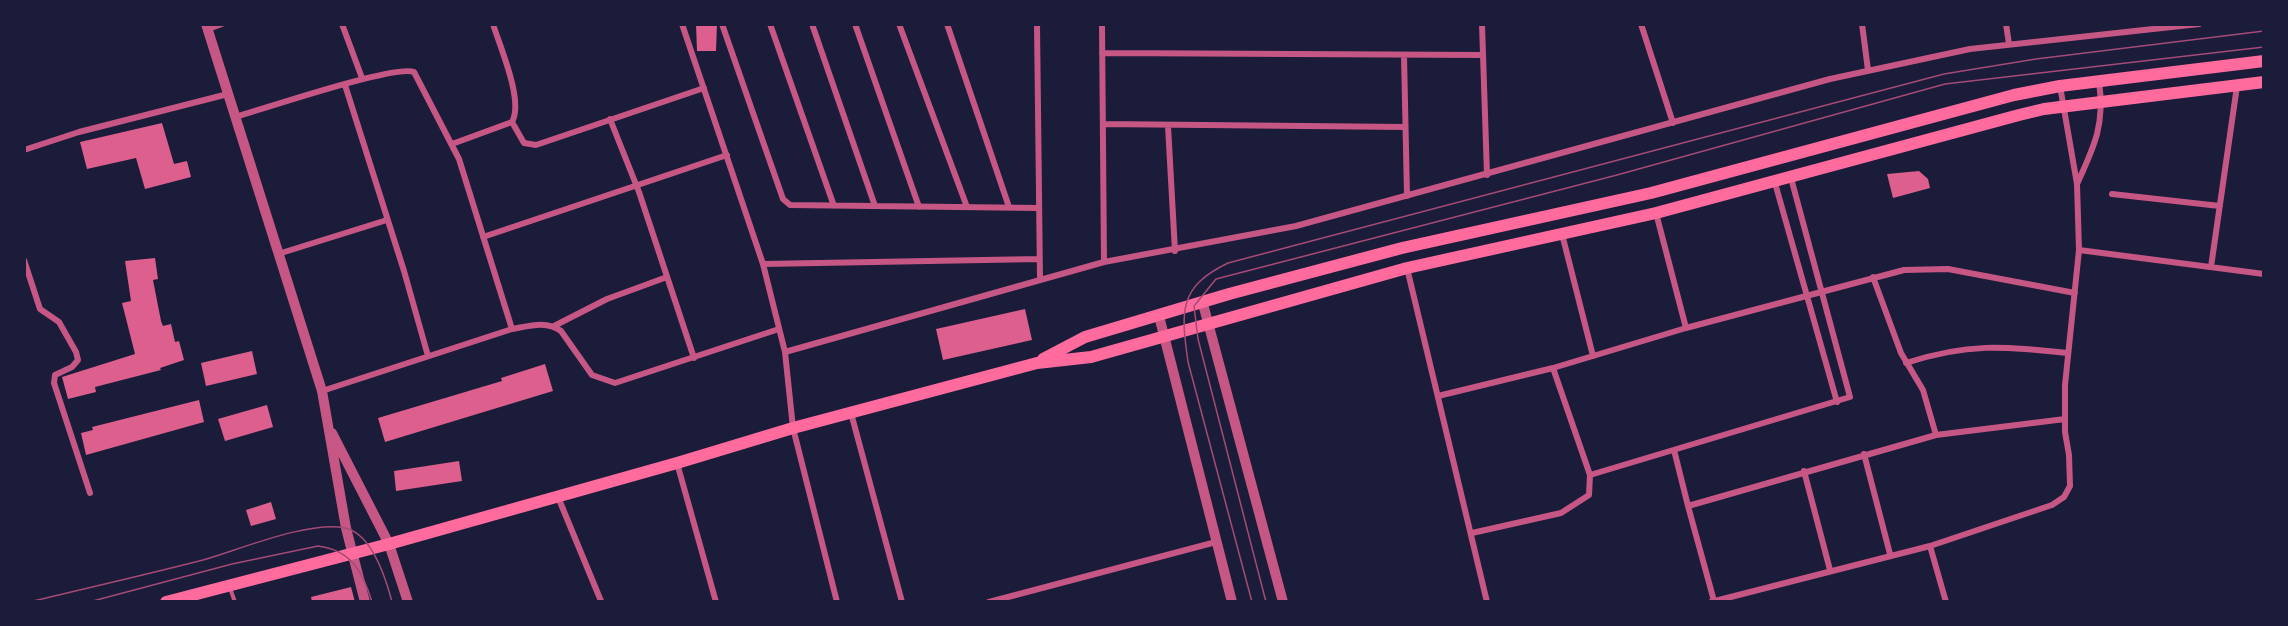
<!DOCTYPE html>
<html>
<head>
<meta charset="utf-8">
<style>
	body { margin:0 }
	#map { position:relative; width:2288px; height:626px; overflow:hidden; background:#1b1b3a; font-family:"Crimson Pro",serif }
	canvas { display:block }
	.frame { position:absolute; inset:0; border:26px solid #1b1b3a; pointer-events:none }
</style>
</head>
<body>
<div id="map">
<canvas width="2288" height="626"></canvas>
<div class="frame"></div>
</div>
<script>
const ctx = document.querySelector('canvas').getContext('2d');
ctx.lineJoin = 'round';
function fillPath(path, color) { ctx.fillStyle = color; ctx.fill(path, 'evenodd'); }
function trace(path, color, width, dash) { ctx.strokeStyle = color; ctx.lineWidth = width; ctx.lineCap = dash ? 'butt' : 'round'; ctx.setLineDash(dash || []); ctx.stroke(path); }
fillPath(new Path2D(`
	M696,24H717L716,51H697Z
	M162,123L174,164L187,161L191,177L145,189L136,158L87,169L80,142Z
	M1919,171L1928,179L1930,188L1893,198L1887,174Z
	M155,258L158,279L153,280L161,321L163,326L171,324L175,342L179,341L184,360L160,368L161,370L95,387L96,392L68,399L62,377L135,354L122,303L131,301L125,261Z
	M1025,309L1032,340L943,360L936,329Z
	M252,351L257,374L206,386L201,363Z
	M545,364L553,391L385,442L378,418L502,381L501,378Z
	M199,400L204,422L86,455L81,433L93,430L92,427Z
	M267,405L273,427L225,441L218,419Z
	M459,461L462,481L396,491L394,471Z
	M271,502L276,519L251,526L246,510Z
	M351,587L355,602H312L311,597Z`), '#dd5f8e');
trace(new Path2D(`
	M230,588L235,602`), '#c65784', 4);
trace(new Path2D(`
	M342,24L362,78
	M682,24L763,264L785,352L793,428L837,602
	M722,24L783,199L790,205L1039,208
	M770,24L834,206
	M812,24L875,206
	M855,24L919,207
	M899,24L967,207
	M947,24L1009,207
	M1037,24L1040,279
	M1102,24L1104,262
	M1482,24L1487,175
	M1641,24L1673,123
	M1862,24L1868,70
	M2006,24L2009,44
	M208,29L222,24
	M1102,53L1483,55
	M1404,55L1407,196
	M345,85L404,271L428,356
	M235,117C263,109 396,64 414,72L459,159L512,329
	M610,119L639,192L694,358
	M512,122L524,143L536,145L704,88
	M1103,124L1405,127
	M1168,126L1175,251
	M452,144L512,122C524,101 500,47 493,24
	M24,150L79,132L228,94
	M1775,183L1837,402
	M2077,184C2095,145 2105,124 2099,81
	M2112,194L2220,206
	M1656,213L1686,328
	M1562,234L1593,356
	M483,237L727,155
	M2079,250L2264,274
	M278,254L387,220
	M24,260L40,309L59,322L76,352L78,360L72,367L55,375L54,383L90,493
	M763,264L1039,259
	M2211,267L2237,86
	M1407,268L1487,602
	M1873,277L1901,353L1923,390L1936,435
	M554,326L607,299L667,277
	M785,352L1104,262L1296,226L1830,79L1970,49L2199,24
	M1906,363C1967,343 2004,346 2067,353
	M322,391L512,329C529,326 546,320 561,331L592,375L615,383L779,329
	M1438,396L1553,368L1686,328L1904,270L1948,269L2075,293
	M851,413L902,602
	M1674,450L1688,506
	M1864,454L1890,554
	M677,463L716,602
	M1804,471L1830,570
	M1590,475L1850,397L1791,178
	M558,497L601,601
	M1472,533L1561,513L1589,495L1590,475L1553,368
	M1714,601L1688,506L1936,435L2065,419
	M989,602L1216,542
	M1711,602L1930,546
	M1946,602L1930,546L2052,505L2064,497L2070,486L2069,455L2065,432V385L2079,250L2077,184L2060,86`), '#c65784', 6);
trace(new Path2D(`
	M206,24L322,391L346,528L365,602
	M1203,304L1283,602
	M1159,316L1232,602
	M332,433L389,544L408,602`), '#c65784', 10);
trace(new Path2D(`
	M1043,359L1085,337L1229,294L1402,248L1651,193L2014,95L2060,86L2264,61
	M166,602L389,544L677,463L793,428L1037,363L1091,357L1407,268L1656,213L2019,115L2044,109L2264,82`), '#ff6b9d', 12);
trace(new Path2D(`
	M29,602C87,588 145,575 203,560C238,550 310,520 345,528C372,534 386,579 392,602
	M89,602L232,564L318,546C351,550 363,572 372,602
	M1252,602L1188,362C1181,312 1178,287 1228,263L1944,74L2036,59L2264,31
	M1266,602L1198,339L1194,306L1216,279L1617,175L1945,84L2264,47`), '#a44b75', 1.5);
</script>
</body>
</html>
